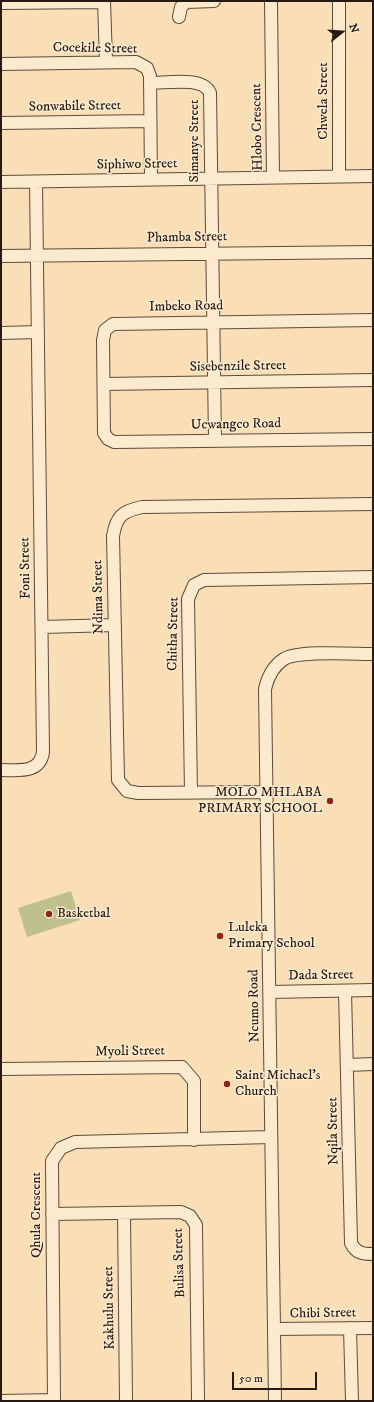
<!DOCTYPE html>
<html>
<head>
<meta charset="utf-8">
<style>
	body { margin:0 }
	#map { position:relative; width:374px; height:1402px; overflow:hidden; background:#fadeb5; font-family:"IM FELL DW Pica",serif }
	canvas { display:block }
	.frame { position:absolute; inset:0; border:2px solid #261a12; pointer-events:none }
	.north { position:absolute; left:322px; top:12px; width:40px; height:40px; -webkit-text-stroke:3px #fceacf; paint-order:stroke; rotate:73deg; font-size:11px; font-weight:700; line-height:16px; text-align:center; color:#261a12 }
	.north::after { content:''; display:block; margin:auto; width:14px; height:18px; background:#261a12; clip-path:polygon(50% 0,100% 100%,50% 72%,0 100%) }
	.scale { position:absolute; left:232px; top:1372px; width:85px; height:18px; box-sizing:border-box; border:2px solid #261a12; border-top:0; padding-left:5px; font-size:12px; line-height:14px; white-space:nowrap; color:#261a12; -webkit-text-stroke:3px #fceacf; paint-order:stroke }
</style>
</head>
<body>
<div id="map">
<canvas width="374" height="1402"></canvas>
<div class="frame"></div>
<div class="north">N</div>
<div class="scale">50 m</div>
</div>
<script>
const ctx = document.querySelector('canvas').getContext('2d');
ctx.lineJoin = 'round';
function fillPath(path, color) { ctx.fillStyle = color; ctx.fill(path, 'evenodd'); }
function trace(path, color, width, dash) { ctx.strokeStyle = color; ctx.lineWidth = width; ctx.lineCap = dash ? 'butt' : 'round'; ctx.setLineDash(dash || []); ctx.stroke(path); }
function label(font, color, halo, rows, align = 'center') {
  ctx.font = font + ' "IM FELL DW Pica",serif'; ctx.lineWidth = 3; ctx.setLineDash([]); ctx.textBaseline = 'middle'; ctx.strokeStyle = halo; ctx.fillStyle = color; for (const [text, x, y, turn = 0] of rows) {
    ctx.save(); ctx.translate(x, y); ctx.rotate((+turn || 0) * Math.PI / 180); ctx.textAlign = isNaN(turn) ? turn : align; if (halo) ctx.strokeText(text, 0, 0); ctx.fillText(text, 0, 0); ctx.restore();
  }
}
fillPath(new Path2D(`
	M71,891L80,920L27,937L18,908Z`), '#bec18e');
const minor = new Path2D(`
	M104,1L106,61
	M271,1L273,177
	M339,1V176
	M1,3L104,2
	M179,17L181,7L186,2L214,1
	M1,64L136,62L147,68L150,76L151,179
	M150,83C167,83 203,76 210,93L215,440
	M1,123L150,121
	M1,182L373,176
	M1,256L373,252
	M373,320L113,324L105,330L103,340L104,433L108,439L114,442L373,439
	M1,333L38,332
	M104,384L373,380
	M42,627L115,625
	M1,770C18,770 40,774 43,752L36,182
	M266,792L138,793L127,791L118,780L113,536C116,517 122,511 142,507L373,504
	M191,793L188,599L194,585L204,580L373,577
	M345,991L351,1243C356,1253 362,1254 373,1254
	M270,992L373,990
	M347,1065L373,1064
	M1,1069L182,1067L194,1081V1140
	M52,1214L181,1212L190,1216L196,1225L198,1401
	M124,1214L126,1401
	M350,1328L352,1401
	M274,1329L373,1328
	M1,1401L54,1400
	M54,1401L52,1161L61,1148L75,1142L271,1137
	M275,1401L265,689C268,676 273,666 284,659C298,650 355,654 373,654`);
trace(minor, '#5b4b3b', 14);
trace(minor, '#fceacf', 12);
for (const [x, y, r, color] of [
	[330,801,4,"#8f2418"],
	[49,914,4,"#8f2418"],
	[220,936,4,"#8f2418"],
	[227,1084,4,"#8f2418"]
]) { const dot = new Path2D(); dot.arc(x, y, r, 0, 2 * Math.PI); ctx.fillStyle = color; ctx.fill(dot); trace(dot, '#fceacf', 1.5); }
label('14px', '#261a12', '#fceacf', [
	["Cocekile Street",95,49,1],
	["Chwela Street",324,101,-90],
	["Sonwabile Street",75,107,-1],
	["Hlobo Crescent",258,127,-91],
	["Simanye Street",195,141,-90],
	["Siphiwo Street",137,165,-1],
	["Phamba Street",187,238,-1],
	["Imbeko Road",186,307,-1],
	["Sisebenzile Street",238,367,-1],
	["Ucwangco Road",236,425,-1],
	["Foni Street",26,568,-91],
	["Ndima Street",99,597,-91],
	["Chitha Street",174,634,-89],
	["Dada Street",321,976,-1],
	["Ncumo Road",255,1006,-91],
	["Myoli Street",130,1052,-1],
	["Nqila Street",334,1131,-91],
	["Qhula Crescent",37,1215,-90],
	["Bulisa Street",180,1263,-92],
	["Kakhulu Street",110,1308,-91],
	["Chibi Street",323,1314,-1]
]);
label('14px', '#261a12', '#fceacf', [
	["MOLO MHLABA",322,793,"right"],
	["PRIMARY SCHOOL",322,809,"right"],
	["Basketbal",57,914],
	["Luleka",228,928],
	["Primary School",228,944],
	["Saint Michael's",235,1076],
	["Church",235,1092]
], 'left');
</script>
</body>
</html>
